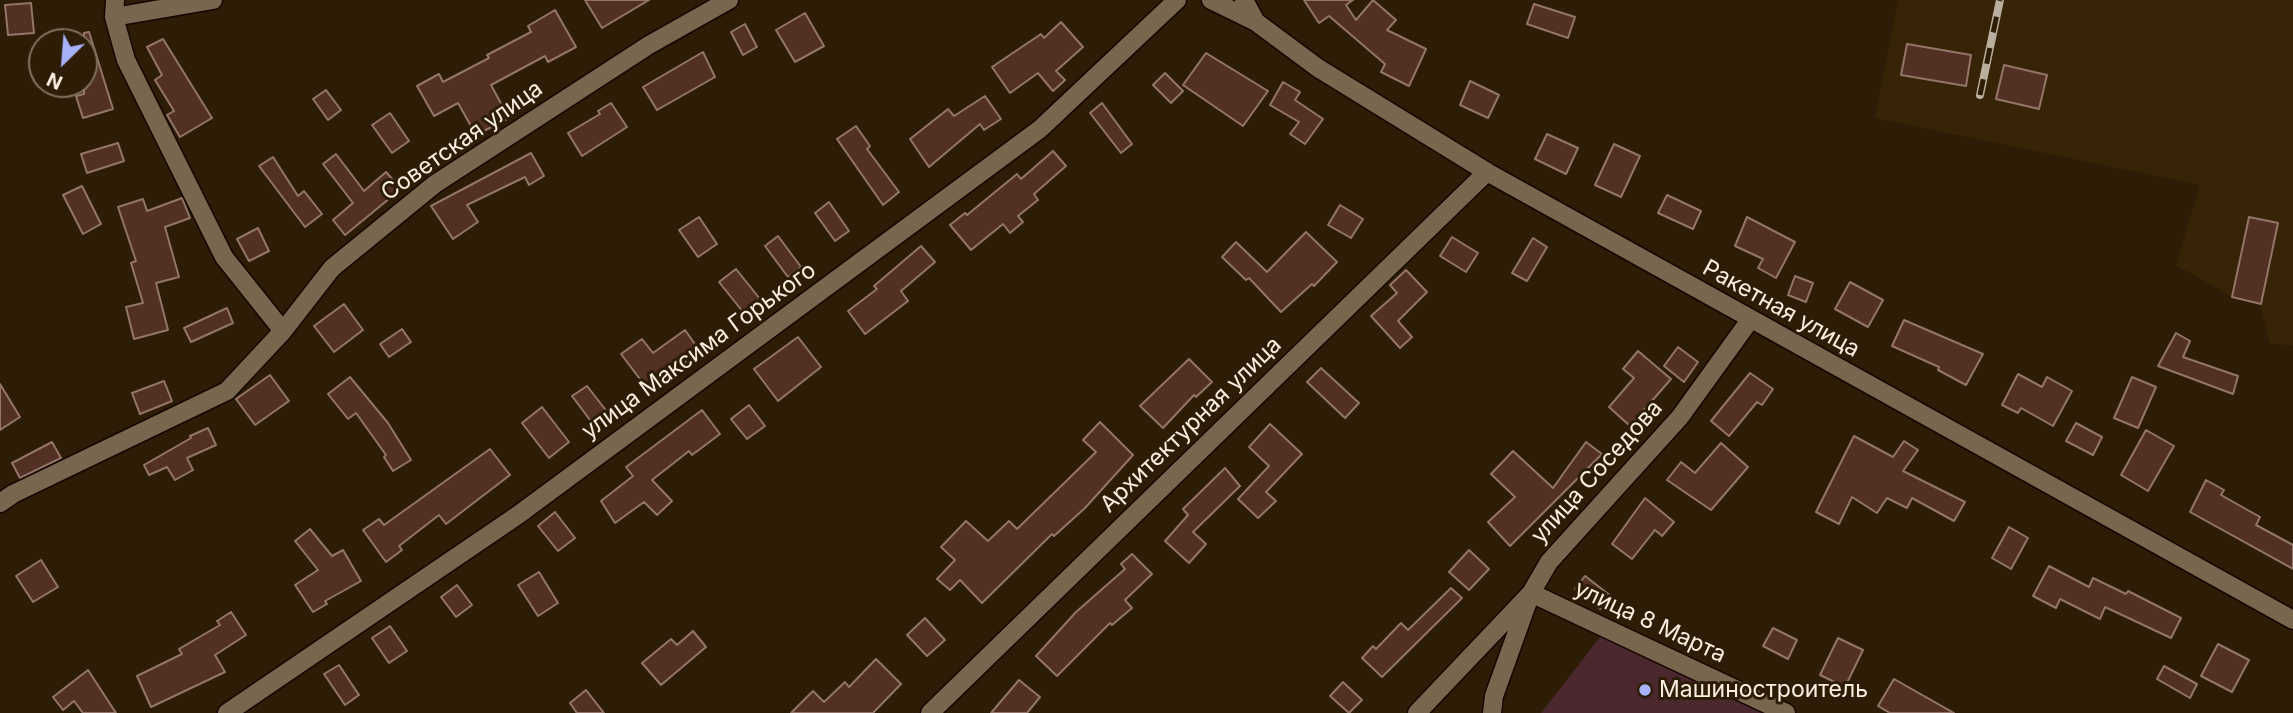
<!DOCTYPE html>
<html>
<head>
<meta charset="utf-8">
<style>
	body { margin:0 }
	#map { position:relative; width:2293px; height:713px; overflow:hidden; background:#2d1d07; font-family:Inter,sans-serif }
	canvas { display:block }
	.north { position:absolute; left:28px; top:28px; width:70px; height:70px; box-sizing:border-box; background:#2d1d07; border:2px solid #7f715e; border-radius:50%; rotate:205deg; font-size:19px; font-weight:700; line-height:28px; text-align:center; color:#f9eee1 }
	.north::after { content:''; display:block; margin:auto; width:24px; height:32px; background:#a7b1fc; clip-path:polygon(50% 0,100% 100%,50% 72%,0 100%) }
</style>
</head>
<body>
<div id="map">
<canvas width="2293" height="713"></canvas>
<div class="north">N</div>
</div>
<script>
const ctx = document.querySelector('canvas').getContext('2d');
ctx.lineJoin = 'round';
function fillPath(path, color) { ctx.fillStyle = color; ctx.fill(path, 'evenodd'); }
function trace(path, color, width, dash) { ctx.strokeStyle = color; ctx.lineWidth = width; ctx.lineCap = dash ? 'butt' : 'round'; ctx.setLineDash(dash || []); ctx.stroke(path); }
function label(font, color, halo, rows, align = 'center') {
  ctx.font = font + ' Inter,sans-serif'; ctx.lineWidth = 6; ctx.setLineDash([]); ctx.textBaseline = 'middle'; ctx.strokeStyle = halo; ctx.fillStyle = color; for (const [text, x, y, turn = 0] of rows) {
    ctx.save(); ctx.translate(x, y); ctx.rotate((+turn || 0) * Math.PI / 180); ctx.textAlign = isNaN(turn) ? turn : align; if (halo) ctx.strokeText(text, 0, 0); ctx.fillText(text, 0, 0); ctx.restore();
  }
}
fillPath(new Path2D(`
	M1898,0H2293V346L2270,343L2260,304L2232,297L2176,265L2200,185L1875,118Z`), '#372306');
fillPath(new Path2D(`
	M1601,636L1664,667L1681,664L1777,713H1541Z`), '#4a282d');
const building = new Path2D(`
	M585,0H649L602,28Z
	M1304,0H1353L1346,5L1356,20L1373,0L1396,20L1387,30L1426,49L1409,86L1381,72L1385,64L1329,16L1319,23Z
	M31,3L34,33L8,35L5,5Z
	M1534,4L1575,17L1568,38L1527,24Z
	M555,10L576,47L548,62L545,56L491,85L509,118L476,135L458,103L434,116L417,86L439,74L443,82L489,58L487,55L531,32L528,26Z
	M805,13L824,46L795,62L776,30Z
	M1061,22L1083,47L1056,71L1065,80L1053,91L1038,73L1010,93L992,67L1041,34L1044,38Z
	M745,24L757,47L743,55L731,32Z
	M89,32L113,109L83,118L76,96L84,94V33Z
	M163,39L212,118L180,137L167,115L174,111L155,80L162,75L147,47Z
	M1907,44L1971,55L1966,86L1901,75Z
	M703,52L715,77L657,110L643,87Z
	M1206,53L1268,91L1243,126L1183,85Z
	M2004,65L2047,75L2039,109L1996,99Z
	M1165,73L1183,91L1171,103L1153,85Z
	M1470,81L1499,95L1488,118L1460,105Z
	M1283,82L1300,92L1295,100L1323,119L1305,144L1290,134L1299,122L1270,105Z
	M326,90L341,110L328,120L313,99Z
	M985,96L1001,119L984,130L980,124L929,167L910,139L948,109L954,116Z
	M611,103L627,127L582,156L568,133L600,114L598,111Z
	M1102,103L1132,144L1121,153L1090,113Z
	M390,113L409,141L392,153L372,125Z
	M856,126L870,146L867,149L899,192L883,205L837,139Z
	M1547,134L1578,148L1566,174L1535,159Z
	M118,143L124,161L87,173L81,154Z
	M1614,144L1640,156L1621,197L1595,185Z
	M1053,151L1066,166L1034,194L1038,200L1018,216L1023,222L1010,233L1003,224L971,250L950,225L965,213L967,215L1017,174L1021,179Z
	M531,153L544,176L529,185L525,177L467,205L478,222L453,239L431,206Z
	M336,154L364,191L386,172L401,189L345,235L333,220L353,203L323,164Z
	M273,157L298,196L304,191L322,214L305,227L259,166Z
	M82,186L101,224L83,234L63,195Z
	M1667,195L1701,211L1693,229L1658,213Z
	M182,198L190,218L165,227L179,277L156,283L168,330L134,339L126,307L143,303L131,263L136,261L118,207L143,199L147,211Z
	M829,202L849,231L835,241L815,213Z
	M1340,205L1363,219L1351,238L1328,225Z
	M699,217L717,244L698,257L679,230Z
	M1747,217L1795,242L1776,278L1758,268L1763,259L1735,246Z
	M2249,217L2278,223L2261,304L2232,297Z
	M258,228L269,251L249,261L237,239Z
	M1306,232L1337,262L1314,286L1312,284L1281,312L1249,278L1246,280L1222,257L1236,242L1267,272Z
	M778,236L801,267L788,277L765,246Z
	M1452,237L1478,253L1466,272L1440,256Z
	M1533,238L1547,247L1527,281L1512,273Z
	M921,246L935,262L901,291L908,301L865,334L848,311L877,289L874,286Z
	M736,269L760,299L743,312L719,282Z
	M1406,270L1427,292L1398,321L1412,337L1400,348L1371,316L1397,293L1390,285Z
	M1795,276L1813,283L1806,302L1788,295Z
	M1850,282L1883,300L1868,327L1835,309Z
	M344,304L363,330L334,352L314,326Z
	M227,308L233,323L191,342L184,328Z
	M1904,320L1983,354L1966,385L1938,370L1939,367L1892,346Z
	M402,329L411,342L389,357L380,344Z
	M685,330L700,351L679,367L676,363L646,387L621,354L642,339L653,353Z
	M2176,333L2190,341L2183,357L2238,376L2233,394L2158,366Z
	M798,337L821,367L778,401L754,369Z
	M1678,347L1698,362L1684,382L1664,366Z
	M1638,351L1671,379L1630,426L1609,407L1634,378L1623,369Z
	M1189,359L1212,382L1196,397L1194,395L1163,428L1140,406Z
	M1321,368L1359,403L1345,418L1307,382Z
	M1750,373L1773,389L1762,405L1757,402L1729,436L1711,421Z
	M2018,374L2042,387L2047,377L2072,391L2053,426L2021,408L2018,413L2002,405Z
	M270,375L289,401L255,425L236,399Z
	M350,377L388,423L411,460L393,471L384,457L386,455L356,413L348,419L328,394Z
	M2132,377L2156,387L2138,428L2114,418Z
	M164,381L172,401L140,414L132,393Z
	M0,384L20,417L0,430Z
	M587,386L608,413L593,424L572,396Z
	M749,405L765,426L747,439L731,419Z
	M542,407L569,442L549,458L522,423Z
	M702,410L720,434L692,455L689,451L652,480L672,501L657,515L644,502L615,523L601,501L633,476L626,467Z
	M1100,422L1133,455L1085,508L1054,536L1052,534L982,603L960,580L950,590L937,579L955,560L941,547L966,521L988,541L1009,521L1017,529L1096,452L1083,440Z
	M2076,423L2102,437L2093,455L2066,441Z
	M1270,424L1302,454L1266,492L1276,501L1258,518L1238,499L1269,466L1249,447Z
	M208,428L216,445L187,458L193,470L175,480L167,467L149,475L144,465L191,438L190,436Z
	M2146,430L2174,446L2148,491L2121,475Z
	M1854,436L1893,457L1904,441L1918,450L1903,471L1965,502L1954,521L1912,498L1907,508L1887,498L1877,513L1852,497L1839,524L1816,512Z
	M52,442L61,458L20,478L12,463Z
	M1586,442L1602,454L1510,546L1488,522L1515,497L1491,474L1513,451L1553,488Z
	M1721,443L1748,467L1711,510L1667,480L1681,462L1695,473Z
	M490,449L510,475L446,524L439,515L399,546L402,550L386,562L363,530L379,519L384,525Z
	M1225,468L1240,486L1193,532L1206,544L1189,563L1165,541L1188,515L1183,509Z
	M2206,480L2224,490L2221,495L2260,517L2256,525L2293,545V569L2190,512Z
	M1645,498L1674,522L1662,536L1655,530L1632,559L1612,544Z
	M555,512L575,538L558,551L538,526Z
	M2009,527L2028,538L2011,569L1992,558Z
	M310,529L332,556L343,550L361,581L325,601L327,604L313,612L295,585L318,570L295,541Z
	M1469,550L1489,569L1469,590L1449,572Z
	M1132,554L1152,574L1125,600L1132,608L1112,625L1110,623L1057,676L1036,656L1076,612L1125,569L1121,564Z
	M41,560L58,587L33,602L16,576Z
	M2049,566L2089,587L2093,578L2126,594L2128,591L2181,618L2171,638L2105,607L2100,619L2060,599L2056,608L2033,596Z
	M539,572L558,603L538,616L518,585Z
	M1585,576L1611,596L1600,609L1575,589Z
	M457,585L472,605L456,617L441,597Z
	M1451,588L1462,598L1382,677L1362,658L1373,646L1376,649L1401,623L1408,630Z
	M231,612L246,635L215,655L225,672L151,707L137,676L182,654L179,649L220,625L217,621Z
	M925,618L945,640L927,656L907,635Z
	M390,626L407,651L389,663L372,638Z
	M1773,628L1797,640L1788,659L1763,646Z
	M693,631L706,647L661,685L642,663L671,639L677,645Z
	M1838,638L1863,650L1845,687L1820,675Z
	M2218,644L2249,660L2232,692L2201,676Z
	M876,659L901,684L873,713H791L813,691L824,702L845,682L849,687Z
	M339,665L359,695L345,705L324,674Z
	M2164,666L2197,684L2190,698L2157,679Z
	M88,670L116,713H83L74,701L63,710L53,697Z
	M1894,679L1954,713H1890L1878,706Z
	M1019,680L1040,697L1027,713H991Z
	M1343,682L1362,700L1349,713L1330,696Z
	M586,690L604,713H577L570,703Z`);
fillPath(building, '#523024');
trace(building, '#93756a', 2);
const minor = new Path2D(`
	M115,0L114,17L126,60L224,257L283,331
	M114,17L213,0
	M0,503L13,494L227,391L283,331L332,268L435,184L649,45L729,0
	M227,713L518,515L1040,129L1177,0
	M930,713L1487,172
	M1417,713L1531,593L1549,562L1680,417L1750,320
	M1492,713L1494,696L1531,593L1786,713`);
const secondary = new Path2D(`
	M1211,0L1256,22L1318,68L1487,172L2293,620
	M1244,0L1256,22`);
trace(minor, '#140700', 21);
trace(secondary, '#140700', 21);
trace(minor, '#79664f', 18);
trace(secondary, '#79664f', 18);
const rail = new Path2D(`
	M1980,95L2000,0`);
trace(rail, '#baae9e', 8);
trace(rail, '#2d1d07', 5, [16]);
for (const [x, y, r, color] of [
	[1645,690,7,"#a7b1fc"]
]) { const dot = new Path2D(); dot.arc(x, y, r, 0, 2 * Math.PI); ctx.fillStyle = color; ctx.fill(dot); trace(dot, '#2d1d07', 2.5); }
label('23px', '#f9eee1', '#2d1d07', [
	["Советская улица",462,141,-35],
	["Ракетная улица",1781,309,29],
	["улица Максима Горького",699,351,-36],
	["Архитектурная улица",1191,425,-44],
	["улица Соседова",1597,472,-48],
	["улица 8 Марта",1650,622,25]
]);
label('23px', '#f9eee1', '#2d1d07', [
	["Машиностроитель",1659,690]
], 'left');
</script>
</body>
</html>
